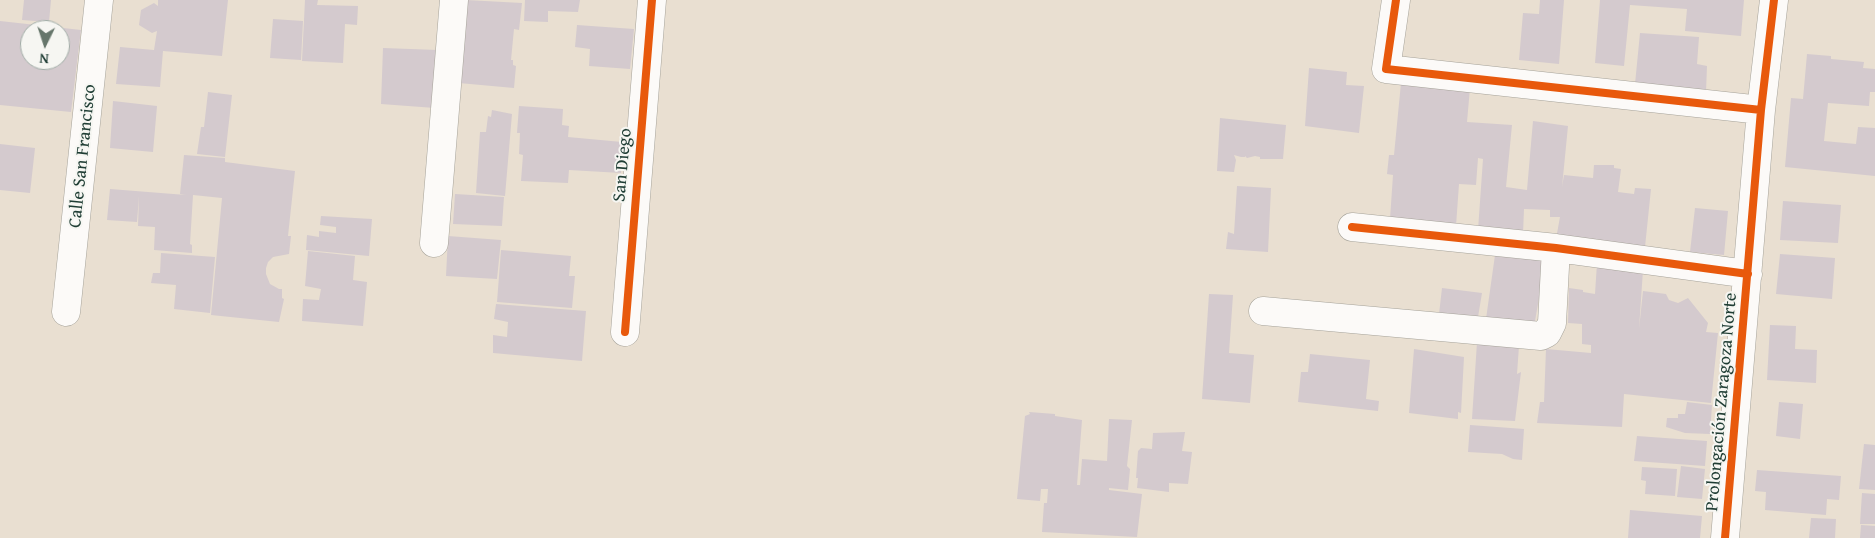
<!DOCTYPE html>
<html>
<head>
<meta charset="utf-8">
<style>
	body { margin:0 }
	#map { position:relative; width:1875px; height:538px; overflow:hidden; background:#e9dfd1; font-family:"Gentium Book Plus",serif }
	canvas { display:block }
	.north { position:absolute; left:20px; top:20px; width:50px; height:50px; box-sizing:border-box; background:#f6f6f2; border:1px solid #a0aca6; border-radius:50%; rotate:184deg; font-size:14px; font-weight:700; line-height:20px; text-align:center; color:#1f3d34 }
	.north::after { content:''; display:block; margin:auto; width:18px; height:22px; background:#66766b; clip-path:polygon(50% 0,100% 100%,50% 72%,0 100%) }
</style>
</head>
<body>
<div id="map">
<canvas width="1875" height="538"></canvas>
<div class="north">N</div>
</div>
<script>
const ctx = document.querySelector('canvas').getContext('2d');
ctx.lineJoin = 'round';
function fillPath(path, color) { ctx.fillStyle = color; ctx.fill(path, 'evenodd'); }
function trace(path, color, width, dash) { ctx.strokeStyle = color; ctx.lineWidth = width; ctx.lineCap = dash ? 'butt' : 'round'; ctx.setLineDash(dash || []); ctx.stroke(path); }
function label(font, color, halo, rows, align = 'center') {
  ctx.font = font + ' "Gentium Book Plus",serif'; ctx.lineWidth = 4; ctx.setLineDash([]); ctx.textBaseline = 'middle'; ctx.strokeStyle = halo; ctx.fillStyle = color; for (const [text, x, y, turn = 0] of rows) {
    ctx.save(); ctx.translate(x, y); ctx.rotate((+turn || 0) * Math.PI / 180); ctx.textAlign = isNaN(turn) ? turn : align; if (halo) ctx.strokeText(text, 0, 0); ctx.fillText(text, 0, 0); ctx.restore();
  }
}
fillPath(new Path2D(`
	M24,0H51L49,22L22,20Z
	M158,0H228L222,56L163,51L160,87L116,84L120,47L154,50L157,31L152,33L139,25L141,10L154,3L158,6Z
	M305,0H318L317,5L358,6L357,25L345,24L343,63L302,61Z
	M466,0L522,3L519,30L514,29L511,60H513V65L516,66L514,88L459,83Z
	M525,0H580L578,12L548,11V22L524,21Z
	M1540,0H1564L1559,64L1519,60L1523,13L1539,14Z
	M1600,0H1744L1741,36L1685,31L1687,9L1630,5L1624,66L1595,63Z
	M273,19L303,21L301,60L270,58Z
	M0,21L81,30L71,112L0,105ZM30,30H60V60H30Z
	M577,25L634,29L630,69L589,66L590,49L575,47Z
	M1640,33L1699,37L1697,64L1707,66L1706,92L1635,84Z
	M383,48L438,50L435,108L381,104Z
	M1807,54L1831,56V59L1864,62L1863,68L1875,69V92H1870L1869,106L1828,103L1824,141L1856,144L1858,127L1875,128V176L1785,167L1791,98L1803,99Z
	M1309,68L1347,72L1346,85L1364,86L1359,133L1305,126Z
	M1401,83L1470,88L1467,122L1512,125L1506,187L1527,190L1533,121L1568,126L1562,187L1564,175L1593,178L1594,165H1614V168L1621,169L1618,192L1634,194L1635,188L1651,189L1645,247L1556,239L1560,217H1550V210L1524,209L1523,234L1478,230L1483,159L1478,158L1476,185L1459,184L1456,226L1390,219L1393,175L1387,174L1389,155H1394Z
	M208,92L232,95L225,157L197,154L201,127H204Z
	M113,101L157,106L153,152L110,148Z
	M519,106L563,109L562,125L569,126L568,137L622,142L621,173L569,170L568,183L521,181L523,155L519,154L520,133H517Z
	M492,110L512,114L505,196L476,193L480,132H486L488,116L491,117Z
	M1220,118L1286,125L1283,159H1260V157L1255,156L1247,158L1245,156V157H1241L1234,155L1236,160L1234,172L1217,171Z
	M0,144L35,148L30,193L0,190Z
	M184,155L225,158V162L295,171L288,236H291L289,254L273,257L268,262L266,268V274L270,284L279,289H282V298L284,299L279,322L211,315L222,198L193,195L190,244L192,245V253L154,250L155,227L138,226L139,196L137,222L107,220L110,189L186,195L180,194Z
	M1237,186L1271,188L1268,252L1226,249L1228,232L1234,234Z
	M455,194L504,197L502,226L453,224Z
	M1783,201L1841,205L1838,243L1780,240Z
	M1695,208L1728,211L1724,255L1690,252Z
	M321,216L372,219L369,256L306,250L307,235L319,237V231L336,233V227L320,225Z
	M448,236L501,240L497,279L446,276Z
	M501,250L571,256L569,276H575L572,308L497,302Z
	M308,251L355,256L353,280L367,282L363,326L302,321L303,299L319,300L321,289L305,286Z
	M161,253L215,257L210,313L174,309L176,285L151,283L153,273H160Z
	M1780,254L1835,258L1832,299L1776,294Z
	M1495,255L1541,258L1545,263L1534,327L1486,319Z
	M1597,263L1643,270L1639,329L1643,291L1666,294L1669,300L1678,303L1688,298L1708,323L1706,332L1718,333L1711,403L1624,394L1622,427L1537,423L1540,402H1544L1546,349L1591,353V345L1582,344V324L1568,323L1569,288L1583,290V292L1595,294Z
	M1442,288L1482,293L1478,317L1439,314Z
	M1209,294L1233,295L1229,353L1254,355L1250,403L1202,399Z
	M496,304L586,311L582,361L493,353V335L507,337L508,322L494,319Z
	M1770,325L1796,326L1795,349L1817,350L1816,383L1767,380Z
	M1477,342L1519,346L1517,374L1521,372L1515,421L1472,419Z
	M1414,349L1464,357L1461,413L1458,412V419L1409,413Z
	M1310,354L1370,360L1366,399L1379,401L1378,411L1298,402L1301,372H1308Z
	M1687,402L1712,405L1710,434L1685,433L1666,427L1667,418H1678V414H1685Z
	M1779,402L1803,404L1800,439L1776,436Z
	M1029,412L1055,414V416L1082,420L1077,485H1080L1082,459L1107,461L1109,419L1132,420L1127,466L1130,469L1128,490L1109,488V490L1142,494L1137,537L1042,532L1044,503H1047L1048,489H1041L1040,501L1017,499L1025,416L1030,414Z
	M1470,425L1524,429L1522,460L1513,459L1502,454L1468,452Z
	M1185,432L1182,451L1192,452L1188,484L1169,483V492L1137,488L1138,478H1136L1138,451L1141,448L1152,449L1153,433Z
	M1637,436L1707,441L1705,466L1634,461Z
	M1864,444L1875,445V490L1859,489Z
	M1681,466L1705,469L1702,499L1677,497Z
	M1642,467L1677,469L1675,496L1645,494L1646,481L1641,480Z
	M1757,470L1841,476L1839,500L1827,499L1826,515L1765,510L1766,492L1755,491Z
	M1862,493L1875,494V524H1860Z
	M1630,510L1702,516L1700,538H1628Z
	M1811,518L1836,519L1835,538H1809Z
	M1861,525L1875,526V538H1860Z`), '#d4cace');
const street = new Path2D(`
	M1396,0L1386,69L1761,110
	M1352,227L1556,248L1748,274
	M434,243L454,0
	M1263,311L1541,336L1547,333L1552,323L1556,248
	M66,312L99,0
	M625,332L652,0
	M1725,538L1761,110L1774,0`);
trace(street, '#a5a299', 29);
trace(street, '#fcfaf8', 28);
trace(new Path2D(`
	M1396,0L1386,69L1761,110
	M1352,227L1556,248L1748,274
	M625,332L652,0
	M1725,538L1761,110L1774,0`), '#e8590c', 8);
label('18px', '#1f3d34', '#f6f6f2', [
	["Calle San Francisco",83,156,-84],
	["San Diego",623,165,-85],
	["Prolongación Zaragoza Norte",1722,402,-85]
]);
</script>
</body>
</html>
